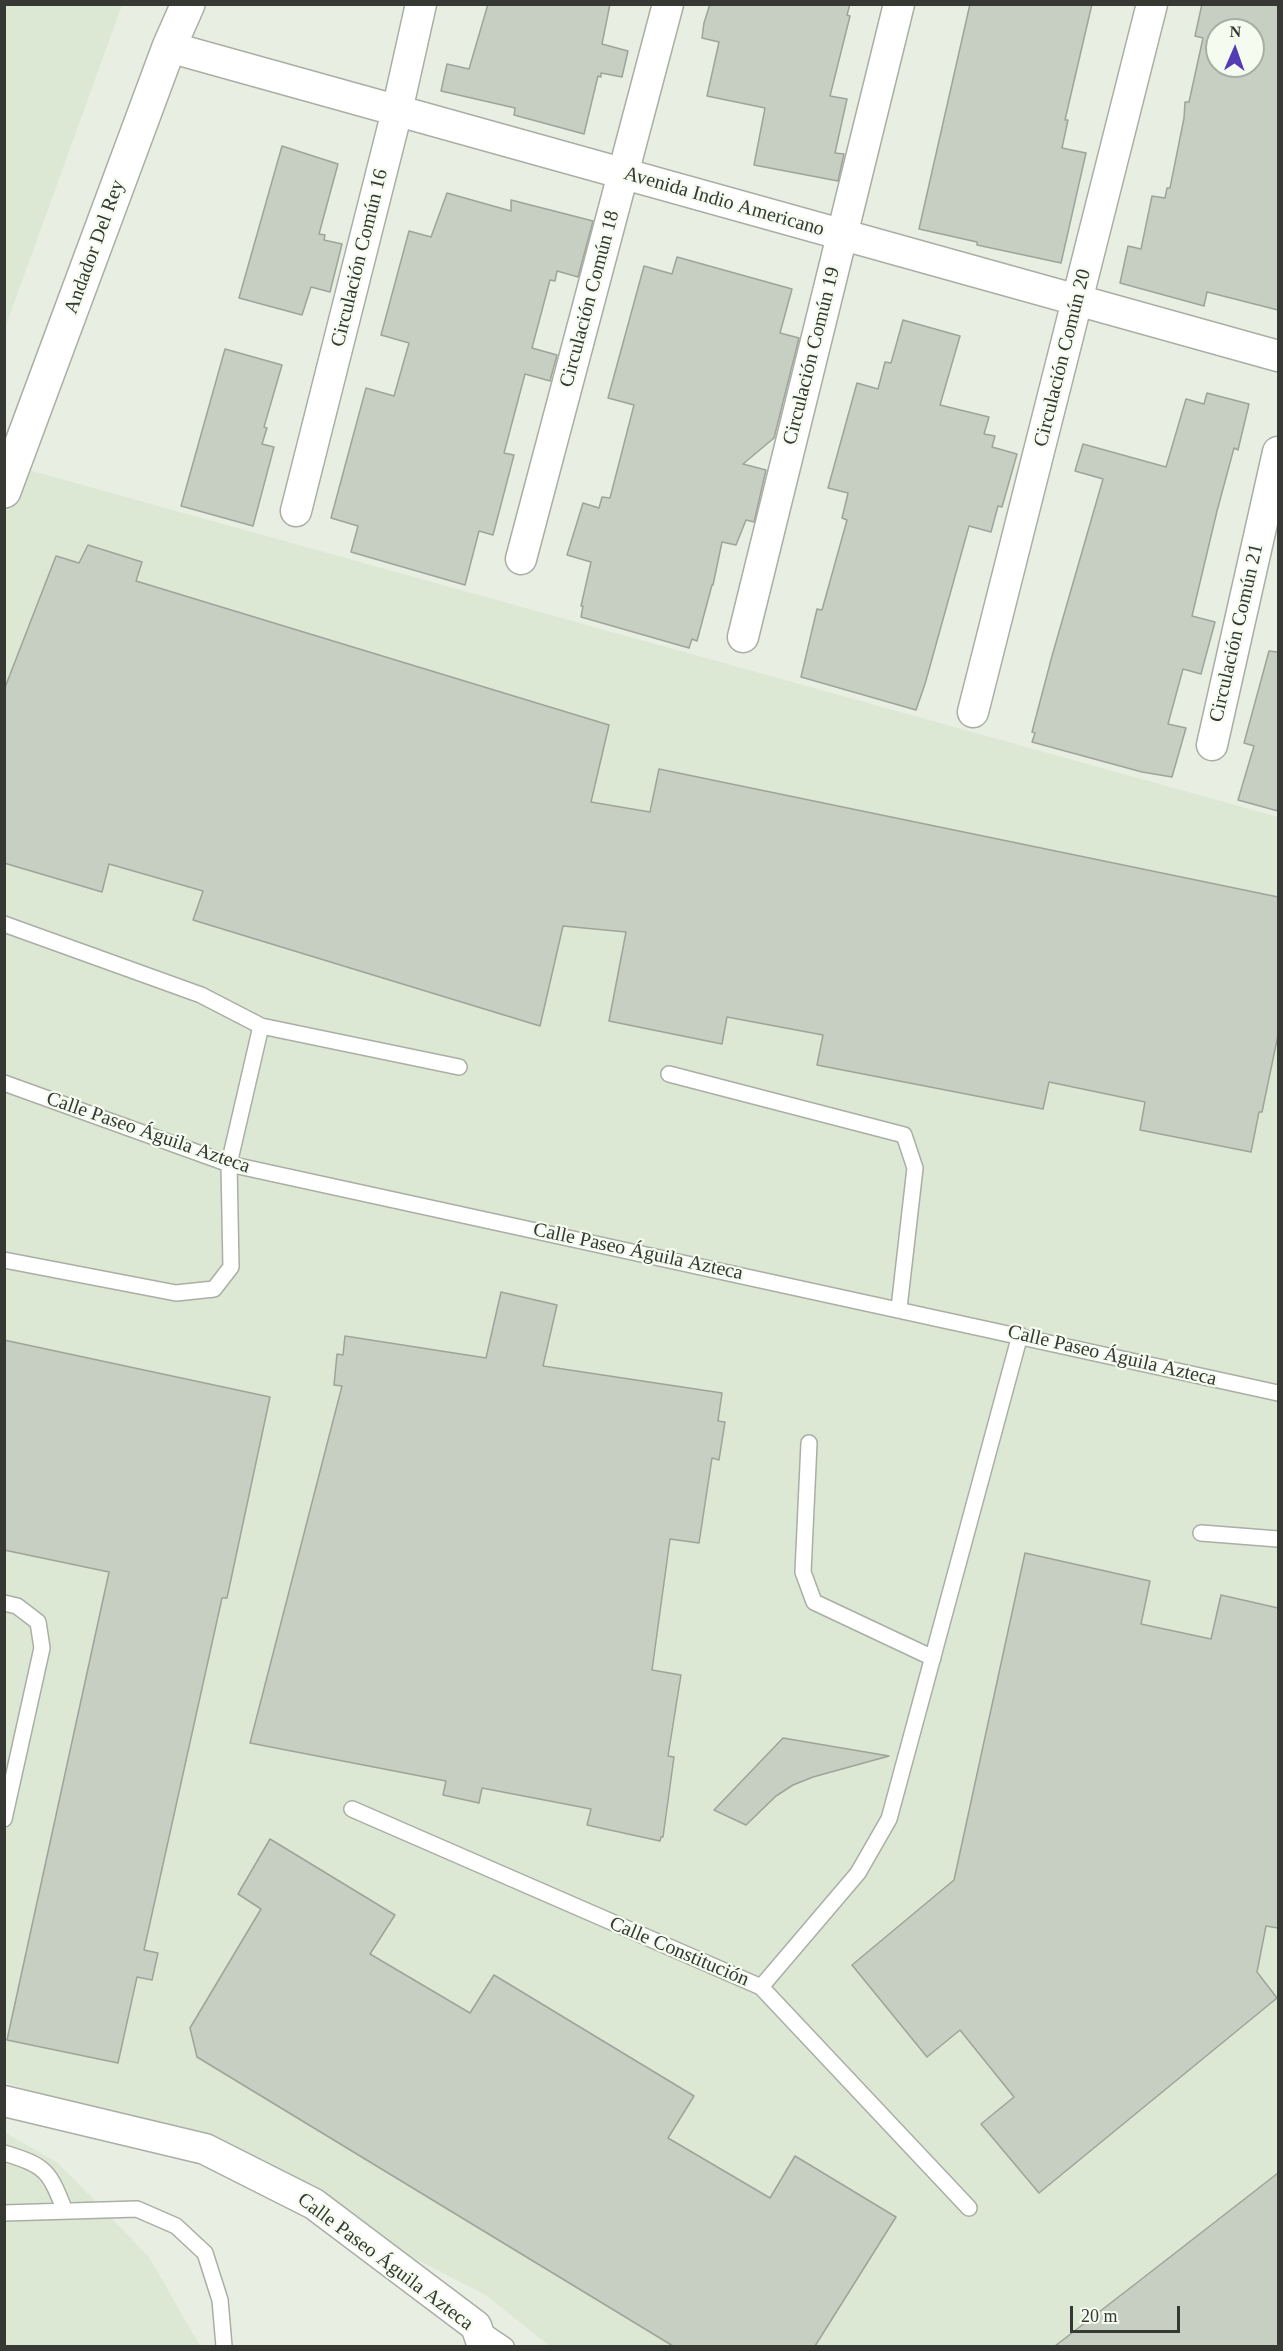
<!DOCTYPE html>
<html>
<head>
<meta charset="utf-8">
<style>
	body { margin:0 }
	#map { position:relative; width:1283px; height:2351px; overflow:hidden; background:#e8eee2; font-family:"Times New Roman",serif }
	canvas { display:block }
	.frame { position:absolute; inset:0; border:6px solid #353833; pointer-events:none }
	.north { position:absolute; left:1205px; top:18px; width:60px; height:60px; box-sizing:border-box; background:#f5fcef; border:2px solid #a8aea4; border-radius:50%; rotate:2deg; font-size:16px; font-weight:700; line-height:24px; text-align:center; color:#353833 }
	.north::after { content:''; display:block; margin:auto; width:21px; height:27px; background:#533cb4; clip-path:polygon(50% 0,100% 100%,50% 72%,0 100%) }
	.scale { position:absolute; left:1070px; top:2306px; width:110px; height:27px; box-sizing:border-box; border:3px solid #353833; border-top:0; padding-left:8px; font-size:18px; line-height:21px; white-space:nowrap; color:#353833; -webkit-text-stroke:4px #f5fcef; paint-order:stroke }
</style>
</head>
<body>
<div id="map">
<canvas width="1283" height="2351"></canvas>
<div class="frame"></div>
<div class="north">N</div>
<div class="scale">20 m</div>
</div>
<script>
const ctx = document.querySelector('canvas').getContext('2d');
ctx.lineJoin = 'round';
function fillPath(path, color) { ctx.fillStyle = color; ctx.fill(path, 'evenodd'); }
function trace(path, color, width, dash) { ctx.strokeStyle = color; ctx.lineWidth = width; ctx.lineCap = dash ? 'butt' : 'round'; ctx.setLineDash(dash || []); ctx.stroke(path); }
function label(font, color, halo, rows, align = 'center') {
  ctx.font = font + ' "Times New Roman",serif'; ctx.lineWidth = 4.5; ctx.setLineDash([]); ctx.textBaseline = 'middle'; ctx.strokeStyle = halo; ctx.fillStyle = color; for (const [text, x, y, turn = 0] of rows) {
    ctx.save(); ctx.translate(x, y); ctx.rotate((+turn || 0) * Math.PI / 180); ctx.textAlign = isNaN(turn) ? turn : align; if (halo) ctx.strokeText(text, 0, 0); ctx.fillText(text, 0, 0); ctx.restore();
  }
}
fillPath(new Path2D(`
	M5,4L122,5L5,328L4,5Z
	M14,466L1278,817V2346H549L486,2295L230,2164L5,2082L4,487Z
	M4,2132L58,2163L149,2257L200,2346H5Z`), '#dce7d4');
const building = new Path2D(`
	M488,4H610L602,44L628,51L622,77L601,73V77L598,76L584,134L514,115L515,108L441,91L447,64L469,69Z
	M710,4H850L847,15L850,16L830,96L847,99L835,153L844,154L838,181L754,165L765,108L707,96L719,42L702,38L704,23Z
	M970,4H1092L1065,120H1068L1062,148L1086,153L1061,263L977,245V242L919,229Z
	M1202,4H1278V310L1207,292L1204,306L1120,283L1128,246L1141,249L1152,196L1165,198L1167,188H1170L1184,118L1185,102H1189L1203,38L1195,36ZM1217,30H1253V66H1217Z
	M282,146L338,164L319,234L325,235L324,240L342,244L330,292L311,287L302,315L239,298Z
	M447,193L511,211V200L593,221L578,277L557,271L555,281L550,280L532,348L557,355L550,381L525,374L504,453L514,455L493,535L479,531L465,585L351,552L358,526L331,518L366,388L394,396L409,343L381,335L409,231L431,237Z
	M677,257L792,289L780,333L799,338L774,438L743,464L766,470L754,522L746,520L736,545L722,542L713,585H712L697,641L692,639L689,648L581,617L583,606H581L591,562L567,555L583,503L599,508L602,497L610,498L634,405L608,398L644,266L672,274Z
	M903,320L960,336L940,405L989,417L984,434L995,436L992,447L1017,454L1002,507L998,506L991,532L969,526L925,684L916,710L801,677L817,609L822,610L847,520L842,518L848,493L828,488L857,383L878,389L885,362L891,363Z
	M225,349L282,365L264,427L267,428L262,444L274,447L253,526L181,506Z
	M1207,393L1249,404L1238,450L1234,448L1217,511L1192,616L1215,622L1201,674L1183,669L1168,724L1186,728L1172,777L1142,772L1032,742L1035,733L1032,732L1052,656L1103,479L1075,471L1083,444L1166,467L1186,399L1204,404Z
	M88,545L142,562L136,581L609,725L591,802L650,812L659,769L1278,897V1035L1262,1112H1259L1251,1152L1140,1130L1145,1102L1049,1082L1043,1109L817,1065L823,1035L727,1017L722,1044L609,1021L626,932L563,926L540,1026L193,920L203,891L109,864L102,892L4,863V690L56,556L79,563Z
	M1269,651L1278,652V811L1238,800L1254,746L1244,743Z
	M501,1292L557,1305L543,1366L722,1393L718,1421L725,1422L719,1460L712,1458L699,1543L670,1539L652,1670L681,1675L668,1756L674,1757L663,1837H661L660,1841L587,1825L591,1809L482,1788L479,1803L443,1795L446,1781L250,1743L342,1386L334,1385L337,1354L343,1355L345,1336L486,1358Z
	M4,1340L270,1397L227,1598H222L144,1950L158,1953L152,1980L137,1977L118,2063L7,2040L109,1572L4,1550Z
	M1025,1553L1150,1581L1141,1624L1211,1639L1221,1595L1278,1608V1928L1266,1926L1257,1972L1277,1998L1039,2193L981,2124L1014,2097L960,2030L927,2057L852,1965L954,1880Z
	M783,1738L889,1756L813,1777L793,1785L776,1796L746,1825L714,1810Z
	M270,1839L395,1915L370,1954L470,2013L494,1975L694,2096L668,2138L770,2198L795,2156L896,2217L815,2346H673L197,2057L190,2028L261,1909L238,1894Z
	M1278,2173V2346H1055L1143,2278Z`);
fillPath(building, '#c7cec2');
trace(building, '#9ea499', 1.5);
const service = new Path2D(`
	M4,924L201,995L261,1026L229,1164L231,1267L214,1289L176,1293L4,1260
	M261,1026L459,1067
	M669,1074L904,1135L915,1168L899,1308
	M4,1083L229,1164L1278,1393
	M809,1443L803,1572L814,1602L933,1658
	M1201,1533L1278,1539
	M4,1603L17,1606L38,1622L42,1648L4,1819
	M352,1809L761,1987L969,2208
	M761,1987L858,1873L889,1819L1020,1335
	M4,2153C47,2166 49,2171 65,2211
	M4,2213L137,2209L176,2226L205,2253L220,2300L224,2346
	M481,2329L506,2346`);
const minor = new Path2D(`
	M169,47L1278,356
	M296,511L397,111L421,4
	M521,559L668,4
	M743,637L899,4
	M973,712L1152,4
	M1212,745L1278,452
	M4,2101L205,2149L314,2204L476,2326L483,2346`);
const tertiary = new Path2D(`
	M4,491L169,47L188,4`);
trace(service, '#a9afa4', 18);
trace(minor, '#a9afa4', 33);
trace(tertiary, '#a9afa4', 36);
trace(service, '#fff', 15);
trace(minor, '#fff', 30);
trace(tertiary, '#fff', 33);
label('20px', '#353833', '#f5fcef', [
	["Avenida Indio Americano",724,202,16],
	["Andador Del Rey",95,247,-70],
	["Circulación Común 16",360,258,-76],
	["Circulación Común 18",590,299,-75],
	["Circulación Común 19",812,356,-76],
	["Circulación Común 20",1063,358,-76],
	["Circulación Común 21",1237,633,-77],
	["Calle Paseo Águila Azteca",148,1133,19],
	["Calle Paseo Águila Azteca",638,1252,12],
	["Calle Paseo Águila Azteca",1112,1356,13],
	["Calle Constitución",679,1952,23],
	["Calle Paseo Águila Azteca",385,2262,37]
]);
</script>
</body>
</html>
